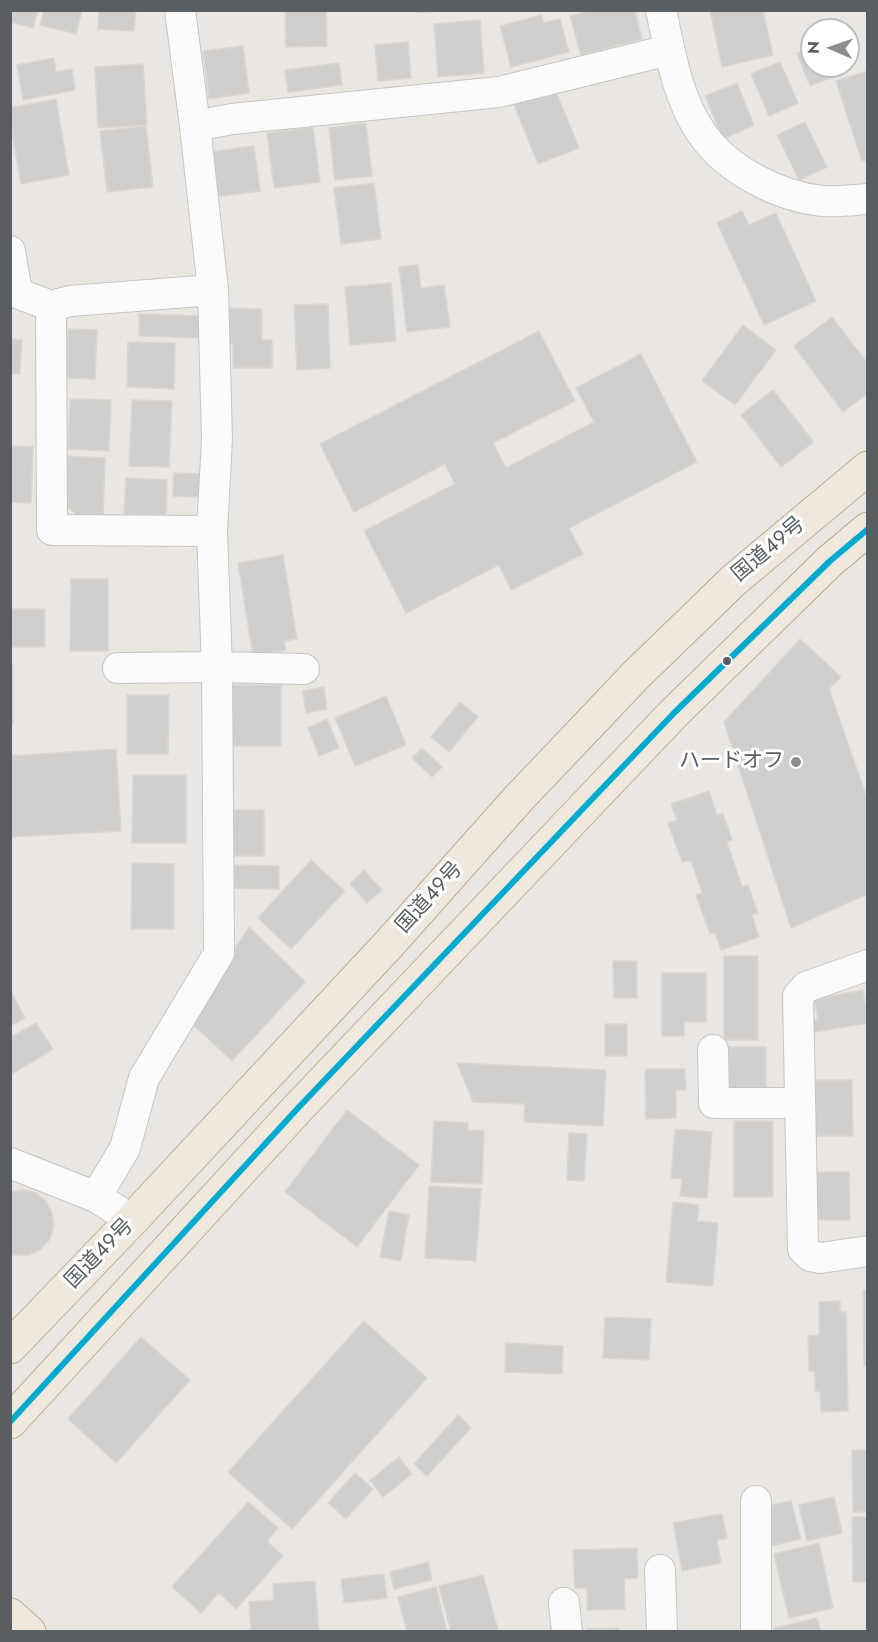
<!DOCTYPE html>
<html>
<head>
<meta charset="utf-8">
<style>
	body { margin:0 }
	#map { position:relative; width:878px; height:1642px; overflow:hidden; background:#eae7e3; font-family:Jost,sans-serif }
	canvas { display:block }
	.frame { position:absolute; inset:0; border:12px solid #595e62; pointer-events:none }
	.north { position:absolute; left:800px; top:18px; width:60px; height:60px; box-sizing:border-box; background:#fff; border:2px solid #bdbfc0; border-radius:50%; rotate:272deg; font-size:16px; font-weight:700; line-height:24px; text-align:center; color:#595e62 }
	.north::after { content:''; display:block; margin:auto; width:21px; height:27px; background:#8c8e8f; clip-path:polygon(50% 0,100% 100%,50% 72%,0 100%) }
</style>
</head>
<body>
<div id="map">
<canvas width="878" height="1642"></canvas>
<div class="frame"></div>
<div class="north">N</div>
</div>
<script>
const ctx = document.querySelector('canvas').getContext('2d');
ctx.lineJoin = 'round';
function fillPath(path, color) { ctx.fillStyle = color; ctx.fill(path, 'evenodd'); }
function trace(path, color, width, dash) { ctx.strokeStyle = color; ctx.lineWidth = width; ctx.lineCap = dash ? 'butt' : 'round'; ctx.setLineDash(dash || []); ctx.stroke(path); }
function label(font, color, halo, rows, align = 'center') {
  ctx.font = font + ' Jost,"Noto Sans JP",sans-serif'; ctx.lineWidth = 6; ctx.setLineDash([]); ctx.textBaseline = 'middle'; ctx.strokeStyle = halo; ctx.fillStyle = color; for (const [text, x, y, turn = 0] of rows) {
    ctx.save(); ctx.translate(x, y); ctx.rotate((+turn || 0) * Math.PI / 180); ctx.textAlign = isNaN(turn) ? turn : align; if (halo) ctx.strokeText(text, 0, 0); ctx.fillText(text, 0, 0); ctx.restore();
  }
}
const building = new Path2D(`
	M10,10H38L33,28L10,22Z
	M44,10H82L76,34L40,25Z
	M99,10H136L134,31L98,29Z
	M285,10H326L327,46L286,47Z
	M417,10H453V11L417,12Z
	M593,10H635L642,39L581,55L570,16Z
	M710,10H763L773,55L722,67Z
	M542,15L543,23L560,19L569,52L511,67L500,26Z
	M480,20L484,73L438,77L434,24Z
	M408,42L411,78L378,81L375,45Z
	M243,46L249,93L209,99L203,51Z
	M812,47V66H825L830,78L810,86L797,53Z
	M54,58L56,72L72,69L75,90L23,100L17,65Z
	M780,62L798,103L769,116L751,74Z
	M339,63L342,85L288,92L285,70Z
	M143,64L147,125L98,128L95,67Z
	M868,71V160L862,161L836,81Z
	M737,83L754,125L723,139L705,96Z
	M553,84L579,148L538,164L512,100Z
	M56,99L69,175L21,184L10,122V108Z
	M805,122L827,167L799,180L777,135Z
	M366,123L372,176L335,180L329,128Z
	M146,126L153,187L107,192L100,131Z
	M313,127L320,182L274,188L267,133Z
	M254,146L260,191L215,197L209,152Z
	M374,183L381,239L341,244L334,188Z
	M742,211L749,225L776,213L816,301L764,325L717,223Z
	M418,265L421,288L444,285L450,327L407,332L399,267Z
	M391,283L396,341L350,345L345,287Z
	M328,304L330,368L297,370L294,305Z
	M225,308L262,309V340H272V368H233V344H224Z
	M139,314L202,316L201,338L139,336Z
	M832,317L868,364V393L843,412L794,346Z
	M743,325L776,350L735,405L702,381Z
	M68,329L97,330L95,379L67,378Z
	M539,331L575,401L493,443L506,468L594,422L576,388L641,354L697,462L569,528L583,554L511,590L499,565L406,613L364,531L455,484L445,464L354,512L320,444Z
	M10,339L22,340L20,374H10Z
	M128,342L175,343L174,389L127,387Z
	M773,390L814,442L781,467L741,415Z
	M70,399L111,400L109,451L68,449Z
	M132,400L172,401L169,467L129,466Z
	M10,446L33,447L31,503L10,502Z
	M65,456L105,458L103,519L81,518L64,504Z
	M174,473L203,474L202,497L173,496Z
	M126,478L167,480L166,515L124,514Z
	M283,555L297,639L284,641L286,650L253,656L238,563Z
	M71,579H108V651H70Z
	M10,609H45V647H10Z
	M800,639L841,677L829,689L868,801V894L791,928L724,722Z
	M10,664H13V724H10Z
	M231,685H281V746H231Z
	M324,687L327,709L306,713L303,691Z
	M127,695H169L168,754H127Z
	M386,696L406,745L355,766L335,718Z
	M460,702L478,717L449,752L431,737Z
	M327,719L339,748L319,756L308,728Z
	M422,748L442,767L432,777L412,758Z
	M116,749L121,831L10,837V756Z
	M133,775H186V843H132Z
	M709,791L717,815L723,813L732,840L727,842L742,887L748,885L758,913L752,915L759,937L721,950L715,933L710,934L696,895L702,893L691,860L682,862L668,823L677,820L671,804Z
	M229,810H264V856H229Z
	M311,860L345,891L291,949L258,918Z
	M132,863L174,864V929H131Z
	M230,865L279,866V889L229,888Z
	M364,870L382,890L367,903L350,884Z
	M249,927L305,982L232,1061L188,1020Z
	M724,956H758V1040H724Z
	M613,961H637V998H614Z
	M662,973H706V1022H684V1036H662Z
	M10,989L25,1018L10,1026Z
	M863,990L868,1023L810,1033L808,1021L818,1019L814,999Z
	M36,1023L53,1049L10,1075V1038Z
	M605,1024H627V1056H605Z
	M723,1047H766V1094H723Z
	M457,1063L606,1070L603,1126L524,1122L525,1104L473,1102Z
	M645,1069H685L686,1090H676V1118L646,1119Z
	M810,1080H852L853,1136H809Z
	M347,1110L419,1165L357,1247L285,1192Z
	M434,1121L468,1123V1130L484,1131L482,1184L431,1182Z
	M734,1121H773V1197H734Z
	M675,1129L712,1132L707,1198L680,1196L682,1179L671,1178Z
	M569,1133L587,1134L584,1181L567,1180Z
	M812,1172H849L850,1220H813Z
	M429,1186L481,1189L476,1261L425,1258Z
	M23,1190L36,1193L46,1201L52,1213L54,1226L50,1239L41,1249L29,1255H15L10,1254V1192Z
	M673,1202L699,1205L697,1221L718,1223L713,1286L666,1282Z
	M389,1211L409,1215L401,1261L380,1257Z
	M863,1290H868V1366H864Z
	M840,1301V1312H846L848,1411L821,1412L820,1391L815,1392V1371H809L808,1336L819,1335V1302Z
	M605,1317L651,1319L649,1360L603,1358Z
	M364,1321L427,1378L292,1529L228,1472Z
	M141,1337L190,1380L116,1463L68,1419Z
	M506,1343L563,1346L562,1374L505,1372Z
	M458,1415L471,1428L427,1476L414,1464Z
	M852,1450H868V1512H853Z
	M399,1457L412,1474L383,1497L370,1480Z
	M355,1473L373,1489L346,1519L328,1503Z
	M834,1497L842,1533L807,1541L799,1505Z
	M791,1501L801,1539L771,1546L762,1507Z
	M248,1502L278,1528L267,1541L283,1556L236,1609L219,1593L201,1613L172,1587Z
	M722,1514L727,1538L717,1540L721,1563L682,1571L673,1523Z
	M852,1517H868V1582H853Z
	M819,1543L833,1608L789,1618L774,1554Z
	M637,1548L638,1578L624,1579L625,1609L587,1610V1588H575L573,1550Z
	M428,1562L432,1580L394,1589L390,1572Z
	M384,1574L387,1598L344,1603L341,1579Z
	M483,1575L498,1630L451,1632L439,1586Z
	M315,1581L319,1632H251L249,1602L274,1600L273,1584Z
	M436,1587L447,1632H407L398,1597Z
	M817,1618L821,1632H775L774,1628Z
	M618,1628L619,1632H587V1629Z`);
fillPath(building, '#d1cfcd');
trace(building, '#dad6d2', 1.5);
const minor = new Path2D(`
	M661,10C670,51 677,98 701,132C726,170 778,196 822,201C837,202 852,200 868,199
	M195,126L232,119L499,92L669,50
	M10,251L17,293L51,306
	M212,531L52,530L51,306L70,301L213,290
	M118,668L217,667L304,669
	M868,965L806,987L798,996L803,1249L810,1256L821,1258L868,1251
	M713,1050L714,1103H800
	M10,1163L96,1197L132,1220
	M96,1197L125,1148L144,1078L219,953L217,667L212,531L217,439L213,290L195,126L180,10
	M660,1570L662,1632
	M564,1603L567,1632
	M756,1632V1501`);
const highway = new Path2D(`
	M10,1347L132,1220L389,944L519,798L636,675L734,580L868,468
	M10,1422L299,1107L674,713L830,561L868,529
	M10,1615L29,1632`);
trace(minor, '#c5c5c4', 32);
trace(highway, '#c1ab90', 35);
trace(minor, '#fcfbfb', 30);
trace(highway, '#eee8df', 33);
trace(new Path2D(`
	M10,1422L299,1107L674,713L830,561L868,529`), '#00a9ce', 6);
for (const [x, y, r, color] of [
	[727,661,5,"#595e62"],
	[796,762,6,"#8c8e8f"]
]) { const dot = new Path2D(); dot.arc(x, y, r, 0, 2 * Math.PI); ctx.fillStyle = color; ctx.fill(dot); trace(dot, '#fff', 2); }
label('21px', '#595e62', '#fff', [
	["国道49号",769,550,-40],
	["国道49号",430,898,-48],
	["国道49号",100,1254,-46]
]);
label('21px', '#595e62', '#fff', [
	["ハードオフ",784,762]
], 'right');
</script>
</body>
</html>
